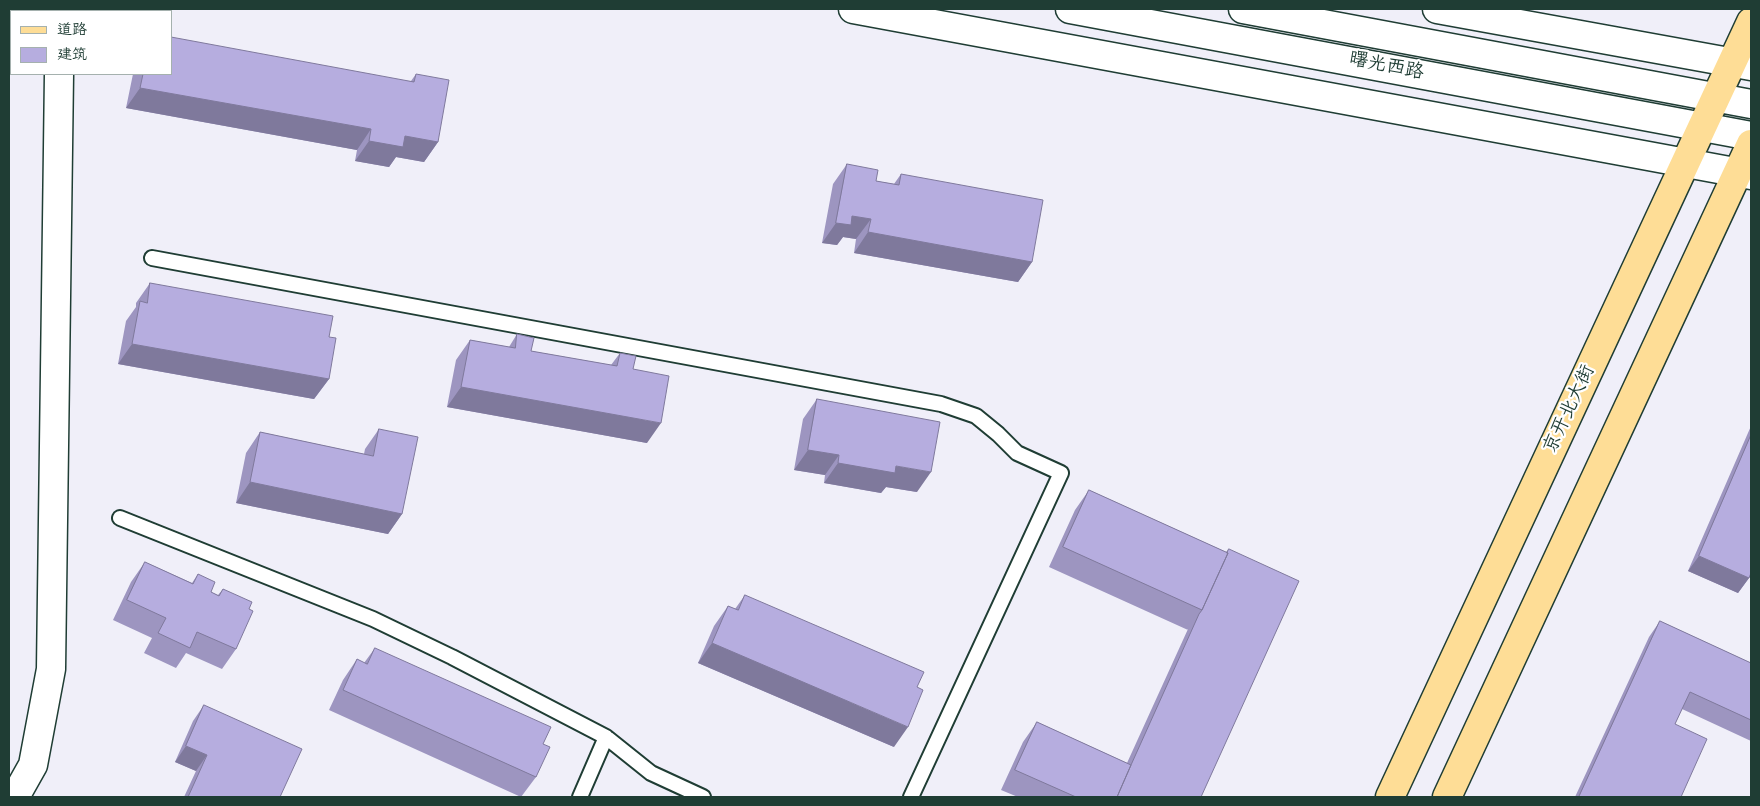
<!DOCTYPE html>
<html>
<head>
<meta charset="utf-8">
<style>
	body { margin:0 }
	#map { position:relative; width:1760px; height:806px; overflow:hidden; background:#f0eff9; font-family:"Gochi Hand","LXGW WenKai TC",sans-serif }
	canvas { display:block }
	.frame { position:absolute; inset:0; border:10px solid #1f3d34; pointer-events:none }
	.legend { position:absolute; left:10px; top:10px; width:162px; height:65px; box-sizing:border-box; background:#fff; border:1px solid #a5b1ae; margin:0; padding:6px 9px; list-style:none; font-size:15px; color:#1f3d34 }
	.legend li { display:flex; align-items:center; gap:10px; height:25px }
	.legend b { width:25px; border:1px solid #a5b1ae }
</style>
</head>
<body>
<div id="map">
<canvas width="1760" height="806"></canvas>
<div class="frame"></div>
<ul class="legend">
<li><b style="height:6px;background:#fedd96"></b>道路</li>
<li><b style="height:14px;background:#b6addf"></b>建筑</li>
</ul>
</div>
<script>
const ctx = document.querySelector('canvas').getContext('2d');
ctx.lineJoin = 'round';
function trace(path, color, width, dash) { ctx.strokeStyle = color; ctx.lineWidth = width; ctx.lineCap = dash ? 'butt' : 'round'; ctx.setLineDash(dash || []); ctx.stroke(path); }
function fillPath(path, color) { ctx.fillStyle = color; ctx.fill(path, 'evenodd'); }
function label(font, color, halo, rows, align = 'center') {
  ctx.font = font + ' "Gochi Hand","LXGW WenKai TC",sans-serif'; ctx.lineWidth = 4.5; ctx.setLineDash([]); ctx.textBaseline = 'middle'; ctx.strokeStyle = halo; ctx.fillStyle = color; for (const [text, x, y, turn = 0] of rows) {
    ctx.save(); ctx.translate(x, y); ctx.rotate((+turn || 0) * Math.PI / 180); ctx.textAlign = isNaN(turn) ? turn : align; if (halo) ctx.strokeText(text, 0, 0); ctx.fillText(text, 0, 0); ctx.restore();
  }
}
const service = new Path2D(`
	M152,258L941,404L976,416L998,434L1017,453L1061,473L911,797
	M120,518L373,619L452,657L606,737L651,773L703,797
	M580,797L606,737`);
const minor = new Path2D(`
	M853,9L1751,175
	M1437,9L1751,66
	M60,11V9
	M15,797L33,765L51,669L59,74`);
const secondary = new Path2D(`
	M1070,9L1751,136
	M1243,9L1751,104`);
const primary = new Path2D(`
	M1390,797L1751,22
	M1447,797L1751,144`);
trace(service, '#1f3d34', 18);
trace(minor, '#1f3d34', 31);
trace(secondary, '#1f3d34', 31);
trace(primary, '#1f3d34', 31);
trace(service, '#fff', 14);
trace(minor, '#fff', 28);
trace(secondary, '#fff', 28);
trace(primary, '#fedd96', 28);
fillPath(new Path2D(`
	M133,74H171L411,81L416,74L438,142L424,162L396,157L389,167L355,161L357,150L126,108Z
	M847,164L876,181L894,184L901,174L1032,262L1018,282L854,253L856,239L843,237L837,245L822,243L833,184Z
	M150,283L329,337V379L314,399L118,364L126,321L136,307V303Z
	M517,334L531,351L611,365L620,353L633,369L647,443L447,407L456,360L470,340L509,347Z
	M817,399L917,492L886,487L881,493L824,483L825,475L794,470L803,419Z
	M1751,426V573L1749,578L1738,593L1688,571Z
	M379,429L402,514L388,534L236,503L246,453L260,432L364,454L365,449Z
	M1089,490L1226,552L1229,549L1201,797H1018L1001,790L1023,742L1037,722L1127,763L1188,629V630L1049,567L1075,510Z
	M145,562L192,583L198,574L211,592L218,595L223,589L249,609L236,649L222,669L186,653L176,668L144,653L152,638L113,620L131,582Z
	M745,595L894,747L698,663L714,626L728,606L735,609Z
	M1660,621L1751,663V741L1682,709L1675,724L1681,797H1575L1649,637Z
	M375,648L543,744L536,777L521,797L329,710L343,680L357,659L364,663Z
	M204,705L280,797H184L196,771L175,762L193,721Z`), '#9d95c0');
fillPath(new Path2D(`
	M140,88L371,129L357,150L126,108Z
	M405,136L438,142L424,162L396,157L389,167L355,161L369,141Z
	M852,216L871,219L856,239L843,237L837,245L822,243L836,223Z
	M868,232L1032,262L1018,282L854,253Z
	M132,344L329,379L314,399L118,364Z
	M461,387L661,423L647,443L447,407Z
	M808,450L839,455L825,475L794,470Z
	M838,463L896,466L931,472L917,492L886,487L881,493L824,483Z
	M250,482L402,514L388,534L236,503Z
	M1699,556L1749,578L1738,593L1688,571Z
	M712,643L908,727L894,747L698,663Z
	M186,746L207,755L196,771L175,762Z`), '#7f799c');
const building = new Path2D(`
	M171,37L414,82L416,74L449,80L438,142L405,136L403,147L369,141L371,129L140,88L143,74H171Z
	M847,164L878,170L876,181L899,185L901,174L1043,200L1032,262L868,232L871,219L852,216L851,225L836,223Z
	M150,283L333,316L329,337L336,338L329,379L132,344L140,301L147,303Z
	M517,334L534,338L531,351L617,366L620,353L636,356L633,369L669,376L661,423L461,387L470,340L515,348Z
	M817,399L940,422L931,472L896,466L895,473L838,463L839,455L808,450Z
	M379,429L418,437L402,514L250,482L260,432L373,456Z
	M1751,435V573L1749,578L1699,556Z
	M1089,490L1228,553L1202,610L1063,547Z
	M1229,549L1299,581L1201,797H1117L1131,765L1199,614L1202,610L1228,553H1227Z
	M145,562L193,584L198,574L215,582L211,592L219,596L223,589L252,602L249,609L253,611L236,649L197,632L190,648L158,633L166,618L127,600Z
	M745,595L924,672L917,687L923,690L908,727L712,643L728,606L738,610Z
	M1660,621L1751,663V720L1690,692L1675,724L1707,739L1681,797H1579Z
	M375,648L551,727L543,744L550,747L536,777L343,690L357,659L367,664Z
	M204,705L302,749L280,797H188L207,755L186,746Z
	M1037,722L1131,765L1117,797H1076L1015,770Z`);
fillPath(building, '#b6addf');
trace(building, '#7f799c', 1);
label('19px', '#1f3d34', '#fff', [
	["曙光西路",1386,68,11],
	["京开北大街",1571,410,-65]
]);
</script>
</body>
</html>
